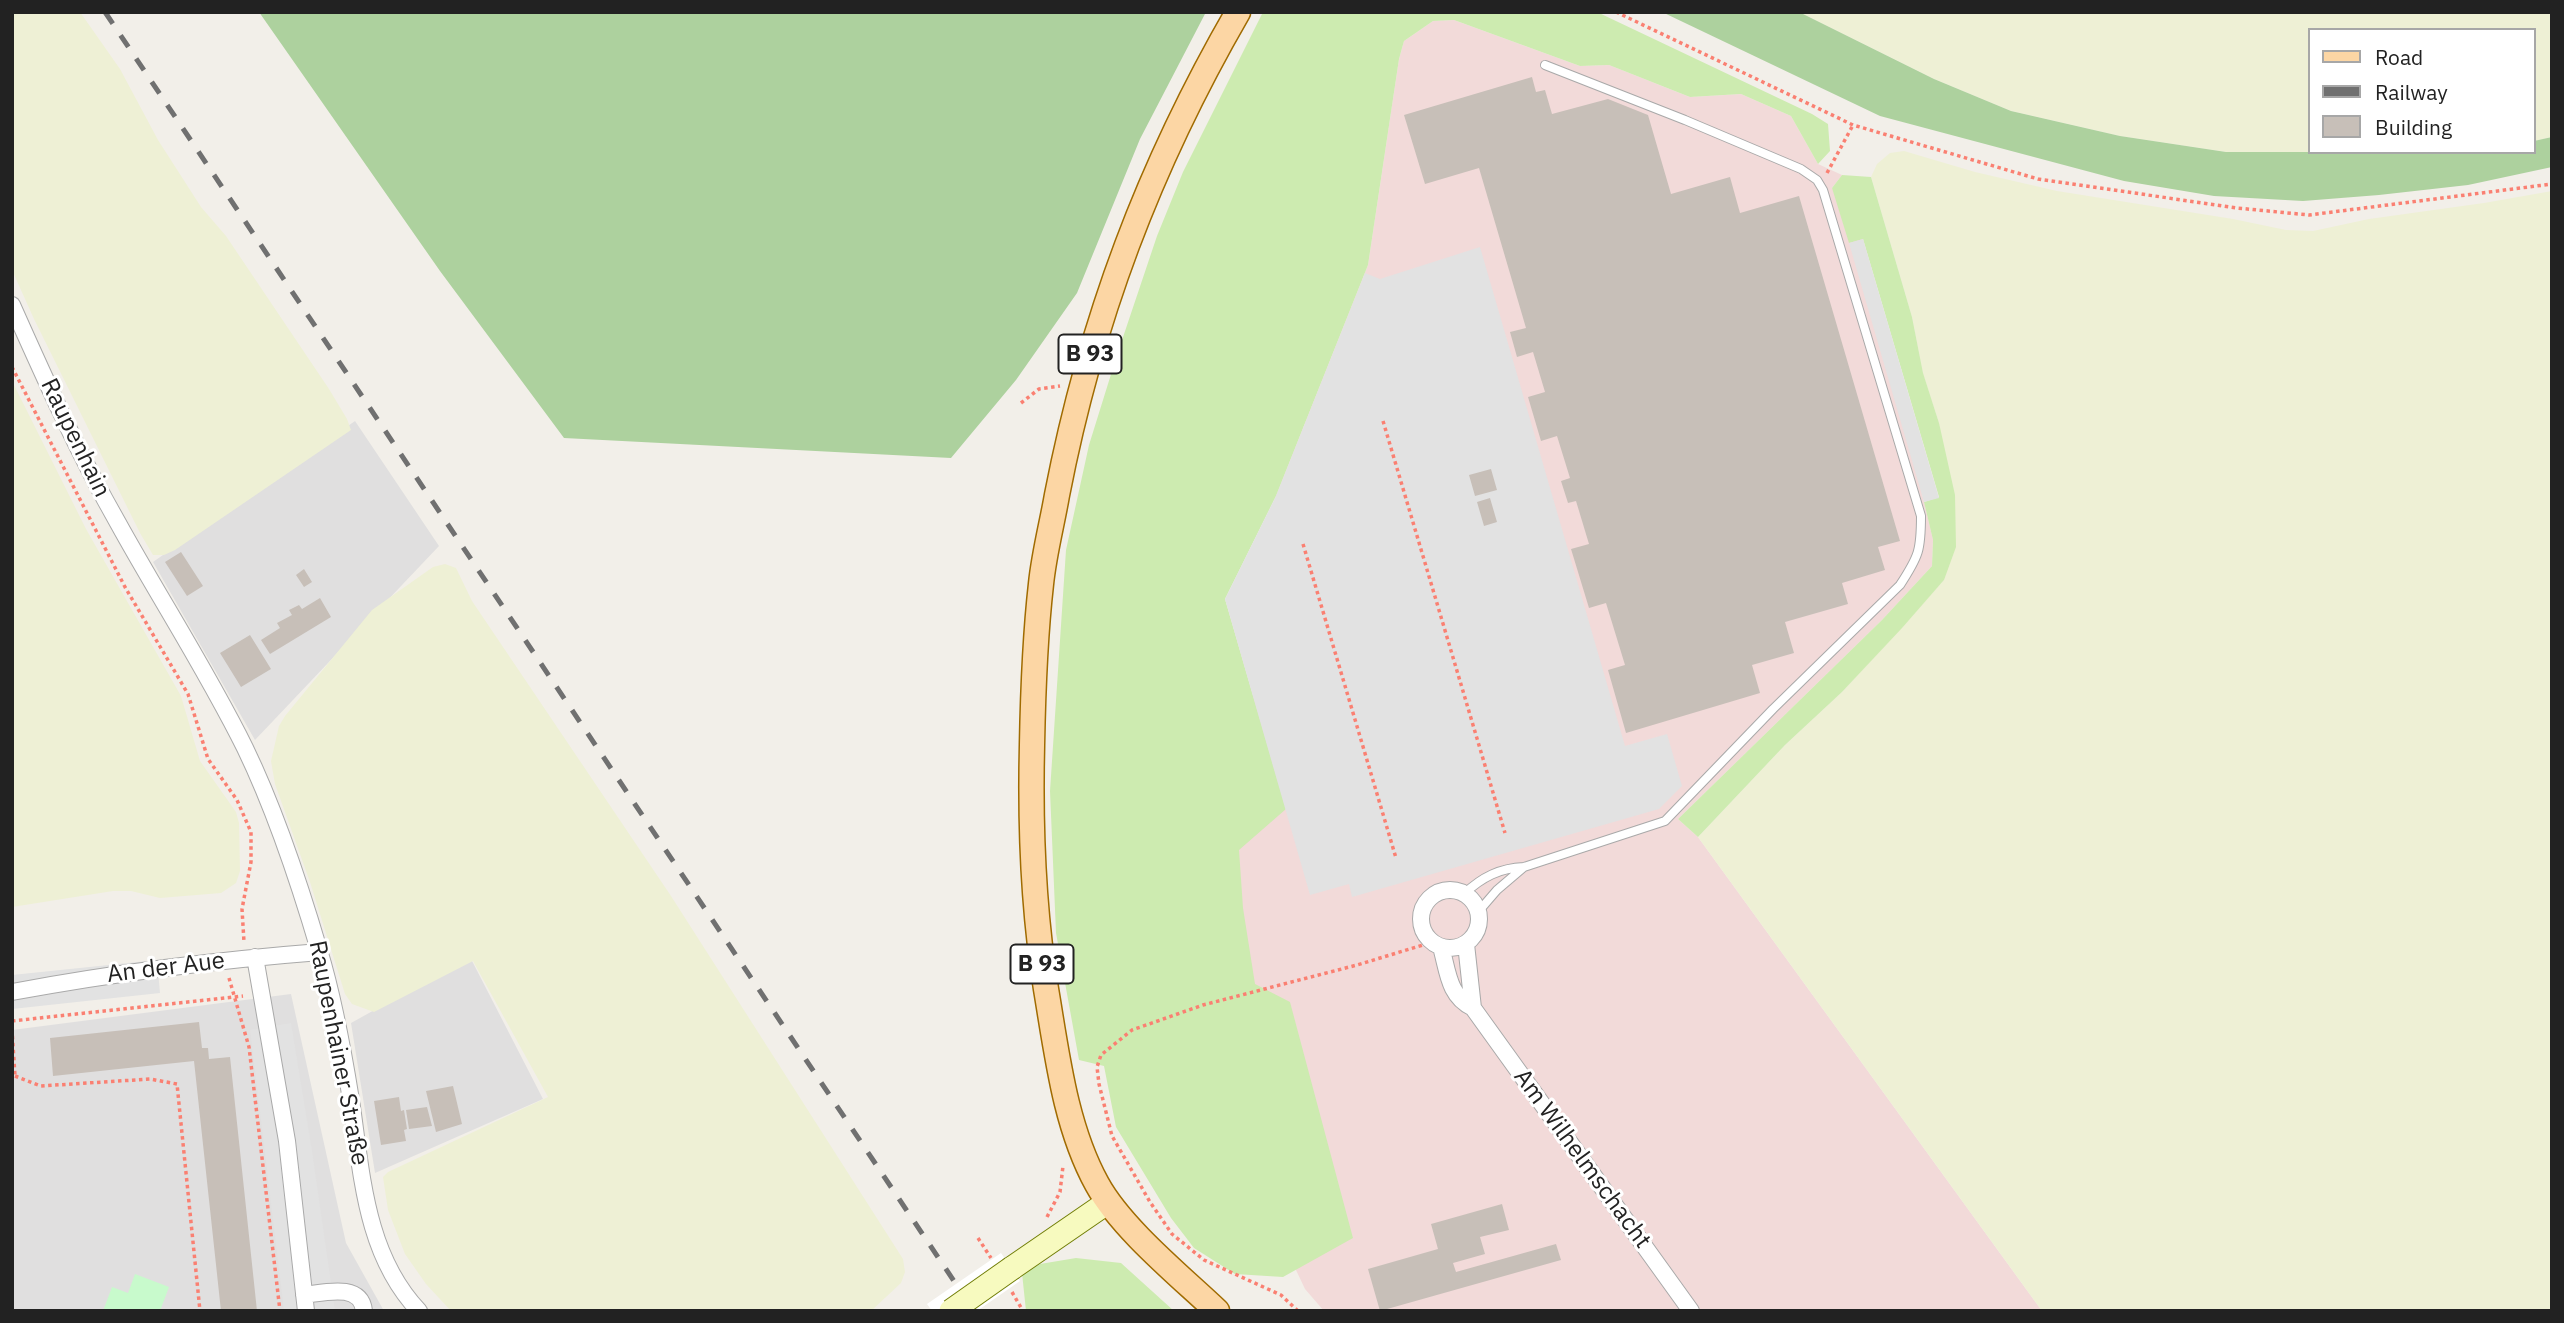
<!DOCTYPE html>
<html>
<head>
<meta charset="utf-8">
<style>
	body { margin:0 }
	#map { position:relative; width:2564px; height:1323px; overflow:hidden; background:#f2efe9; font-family:"IBM Plex Sans",sans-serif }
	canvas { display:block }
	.frame { position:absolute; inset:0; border:14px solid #222; pointer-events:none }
	.legend { position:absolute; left:2308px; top:28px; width:228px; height:126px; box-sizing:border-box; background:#fff; border:2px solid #a7a7a7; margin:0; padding:9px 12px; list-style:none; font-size:21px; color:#222 }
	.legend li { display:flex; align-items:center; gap:14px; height:35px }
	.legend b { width:35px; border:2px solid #a7a7a7 }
</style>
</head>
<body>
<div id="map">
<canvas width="2564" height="1323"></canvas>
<div class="frame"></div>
<ul class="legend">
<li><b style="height:9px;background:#fcd6a4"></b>Road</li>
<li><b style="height:9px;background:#707070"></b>Railway</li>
<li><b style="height:19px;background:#c7bfb8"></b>Building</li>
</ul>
</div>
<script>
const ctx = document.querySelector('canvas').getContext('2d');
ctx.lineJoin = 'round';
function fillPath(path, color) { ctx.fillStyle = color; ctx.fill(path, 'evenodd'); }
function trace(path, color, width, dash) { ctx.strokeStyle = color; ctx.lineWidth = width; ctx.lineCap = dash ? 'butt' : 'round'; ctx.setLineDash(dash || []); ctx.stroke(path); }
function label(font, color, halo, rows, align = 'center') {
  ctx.font = font + ' "IBM Plex Sans",sans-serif'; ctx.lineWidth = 6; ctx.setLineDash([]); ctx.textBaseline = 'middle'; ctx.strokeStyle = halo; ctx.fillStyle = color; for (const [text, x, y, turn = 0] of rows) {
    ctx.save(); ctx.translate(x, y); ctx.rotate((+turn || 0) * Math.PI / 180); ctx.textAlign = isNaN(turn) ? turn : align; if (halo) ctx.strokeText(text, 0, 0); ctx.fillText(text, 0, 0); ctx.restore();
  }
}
fillPath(new Path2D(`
	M355,421L439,546L255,740L153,562Z
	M470,957L543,1099L375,1173L351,1023Z
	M291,994L346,1243L384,1311H12V1030Z`), '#e0dfdf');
fillPath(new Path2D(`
	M1454,20L1580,66L1609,65L1690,97L1741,94L1791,116L1818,164L1842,175L1832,188L1863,239L1933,540L1932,566L1882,620L1678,819L1698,837L2042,1311H1324L1305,1289L1208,1084L1276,496L1368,265L1399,59L1404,41L1433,21Z`), '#f2dad9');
fillPath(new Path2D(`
	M12,12H80L120,69L158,140L201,207L226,236L329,389L347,419L351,430L175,550L164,555H153L140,533L34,319L12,270Z
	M1799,12H2552V137L2534,141V30H2310V152H2448L2312,153L2226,152L2120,136L2011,111L1934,79Z
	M1904,151L1975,172L2057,191L2233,219L2286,230L2313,231L2369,219L2484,203L2552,191V1311H2042L1698,837L1785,745L1842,692L1944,580L1939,423L1923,374L1912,317L1871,177L1877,164L1890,153Z
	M12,381L86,529L181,696L200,761L236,812L239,823L240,871L236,883L221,893L160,898L131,891H113L12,907Z
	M445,564L456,568L472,601L671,896L903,1259L905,1272L901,1283L871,1311H451L426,1284L405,1254L388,1210L383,1177L388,1172L548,1097L473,961L374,1012L352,1004L345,994L310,882L275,784L271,761L279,726L285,716L372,610L433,567Z`), '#eef0d5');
fillPath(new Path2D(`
	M1263,12H1597L1812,114L1828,124L1830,151L1818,164L1791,116L1741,94L1690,97L1609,65L1580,66L1454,20L1433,21L1404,41L1399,59L1368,265L1276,496L1225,599L1286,809L1239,850L1243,908L1255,984L1290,1002L1353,1238L1283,1277L1235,1274L1194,1248L1171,1218L1116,1127L1104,1066L1079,1060L1056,933L1050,791L1066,550L1089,445L1117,355L1157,236L1183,172Z
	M1842,175L1871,177L1912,317L1923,373L1939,423L1955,495L1956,547L1944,580L1902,628L1842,692L1785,745L1698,837L1678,819L1882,620L1932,566L1933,540L1924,502L1939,497L1863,239L1849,243L1832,188Z
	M1076,1258L1121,1263L1174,1311H1026L1022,1273L1040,1264Z`), '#cdebb0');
fillPath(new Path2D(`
	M259,12H1206L1140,139L1077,293L1016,380L951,458L564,438L440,271Z
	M1662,12H1799L1934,79L2011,111L2120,136L2226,152H2534V141L2552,137V167L2468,185L2379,195L2303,201L2214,196L2124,181L1880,116Z`), '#add19e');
fillPath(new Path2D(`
	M135,1274L169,1287L160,1311H103L112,1287L128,1293Z`), '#c8facc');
fillPath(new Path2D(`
	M1863,239L1939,498L1924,502L1849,243Z
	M1480,247L1625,746L1667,734L1682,786L1659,809L1352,897L1349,884L1310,895L1225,599L1276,496L1365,273L1380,279Z
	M157,960L160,993L12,1009V975Z
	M291,1023L312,1151L335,1311H284L250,1030Z`), '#e2e2e2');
fillPath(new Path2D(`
	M1001,1253L1020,1281L977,1311H932L927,1304Z`), '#fff');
fillPath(new Path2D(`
	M1532,77L1536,92L1545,90L1552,114L1608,99L1648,115L1671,194L1730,177L1740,213L1799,196L1900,541L1878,547L1885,570L1842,583L1848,604L1785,622L1794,653L1752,665L1760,693L1626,733L1608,670L1625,665L1606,603L1589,608L1571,549L1589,544L1576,501L1568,503L1561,481L1570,478L1557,436L1541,441L1528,397L1545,392L1533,352L1517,357L1510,332L1526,328L1479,168L1425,184L1404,115Z
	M1491,469L1497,490L1475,496L1469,475Z
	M1490,498L1497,522L1484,526L1477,502Z
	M181,552L203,586L187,596L165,562Z
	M304,569L312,582L304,587L296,575Z
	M320,598L331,617L270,654L261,640L280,628L277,623L292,615L289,610L299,605L302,609Z
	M250,635L271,669L241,687L220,653Z
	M199,1022L202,1048H208L209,1059L230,1057L257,1311H221L194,1061L53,1076L50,1038Z
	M453,1086L462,1124L436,1132L426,1091Z
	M399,1097L401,1111L404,1110L407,1129L404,1130L406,1141L381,1145L374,1101Z
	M427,1107L432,1126L409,1129L406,1110Z
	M1502,1204L1509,1230L1480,1237L1485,1254L1453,1263L1456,1272L1556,1244L1561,1260L1380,1311L1368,1269L1438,1249L1431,1224Z`), '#c7bfb8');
const lane = new Path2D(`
	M1464,894C1482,877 1500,868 1524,867L1665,821L1773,709L1900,585C1919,556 1921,550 1921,516L1823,190L1817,180L1801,169L1685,120L1545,65
	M1478,912L1497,890L1524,867`);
const street = new Path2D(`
	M12,305C45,379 78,453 118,523C160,599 207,671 245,748C276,812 299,882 319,950C334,999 343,1050 351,1100C362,1174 365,1254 419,1311
	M1421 919a29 29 0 1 1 58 0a29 29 0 1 1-58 0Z
	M1466,944L1473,1008
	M1441,947C1448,971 1448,996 1473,1008L1691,1311
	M255,957L287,1141L306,1311
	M12,992C114,973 217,960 320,952
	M304,1295C323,1293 361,1282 364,1311`);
const secondary = new Path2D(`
	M1012,1268L1108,1202`);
const primary = new Path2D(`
	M1217,1311C1180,1276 1121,1228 1097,1184C1065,1126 1057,1054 1046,989C1033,908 1030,827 1032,745C1033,691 1035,637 1041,584C1044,554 1052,524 1057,495C1091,320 1149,166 1238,12`);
trace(lane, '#a9a9a9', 10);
trace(street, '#a9a9a9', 18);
trace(secondary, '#707d05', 25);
trace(primary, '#a06b00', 27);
trace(new Path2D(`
	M1616,12L1853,125L2038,179L2237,208L2309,215L2552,184
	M1827,173L1853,125
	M12,367L125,587L188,694L208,759L237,800L251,832V862L242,909L244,942
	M1021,403L1039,389L1060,386
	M1383,421L1505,833
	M1303,544L1396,858
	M229,978L249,1047L280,1311
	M12,1021L243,996
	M12,1029L15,1076H12
	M15,1076L41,1086L150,1079L177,1084L200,1311
	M1047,1217L1060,1192L1063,1166
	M978,1238L991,1258
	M1012,1292L1023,1311
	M1298,1311L1281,1295L1204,1260L1172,1234L1150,1202L1112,1136L1099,1084L1097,1067L1101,1055L1132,1030L1203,1005L1357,965L1423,945`), '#fa8072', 3.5, [3.5, 3.5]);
trace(lane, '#fff', 8);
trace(street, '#fff', 16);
trace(secondary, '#f7fabf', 23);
trace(primary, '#fcd6a4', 24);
trace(new Path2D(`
	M105,12L974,1311`), '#707070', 5, [14, 14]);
const secondaryBridge = new Path2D(`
	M951,1311L1012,1268`);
trace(secondaryBridge, '#707d05', 25, []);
trace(secondaryBridge, '#f7fabf', 23);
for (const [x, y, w] of [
	[1090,354,63],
	[1042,964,63]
]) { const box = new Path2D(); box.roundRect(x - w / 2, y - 19.5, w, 39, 5); ctx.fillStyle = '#fff'; ctx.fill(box); trace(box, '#222', 2); }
label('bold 23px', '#222', null, [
	["B 93",1090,354],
	["B 93",1042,964]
]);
label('24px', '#222', '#fff', [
	["Raupenhain",75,438,64],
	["An der Aue",166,968,-7],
	["Raupenhainer Straße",338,1053,79],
	["Am Wilhelmschacht",1582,1159,54]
]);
</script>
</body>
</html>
